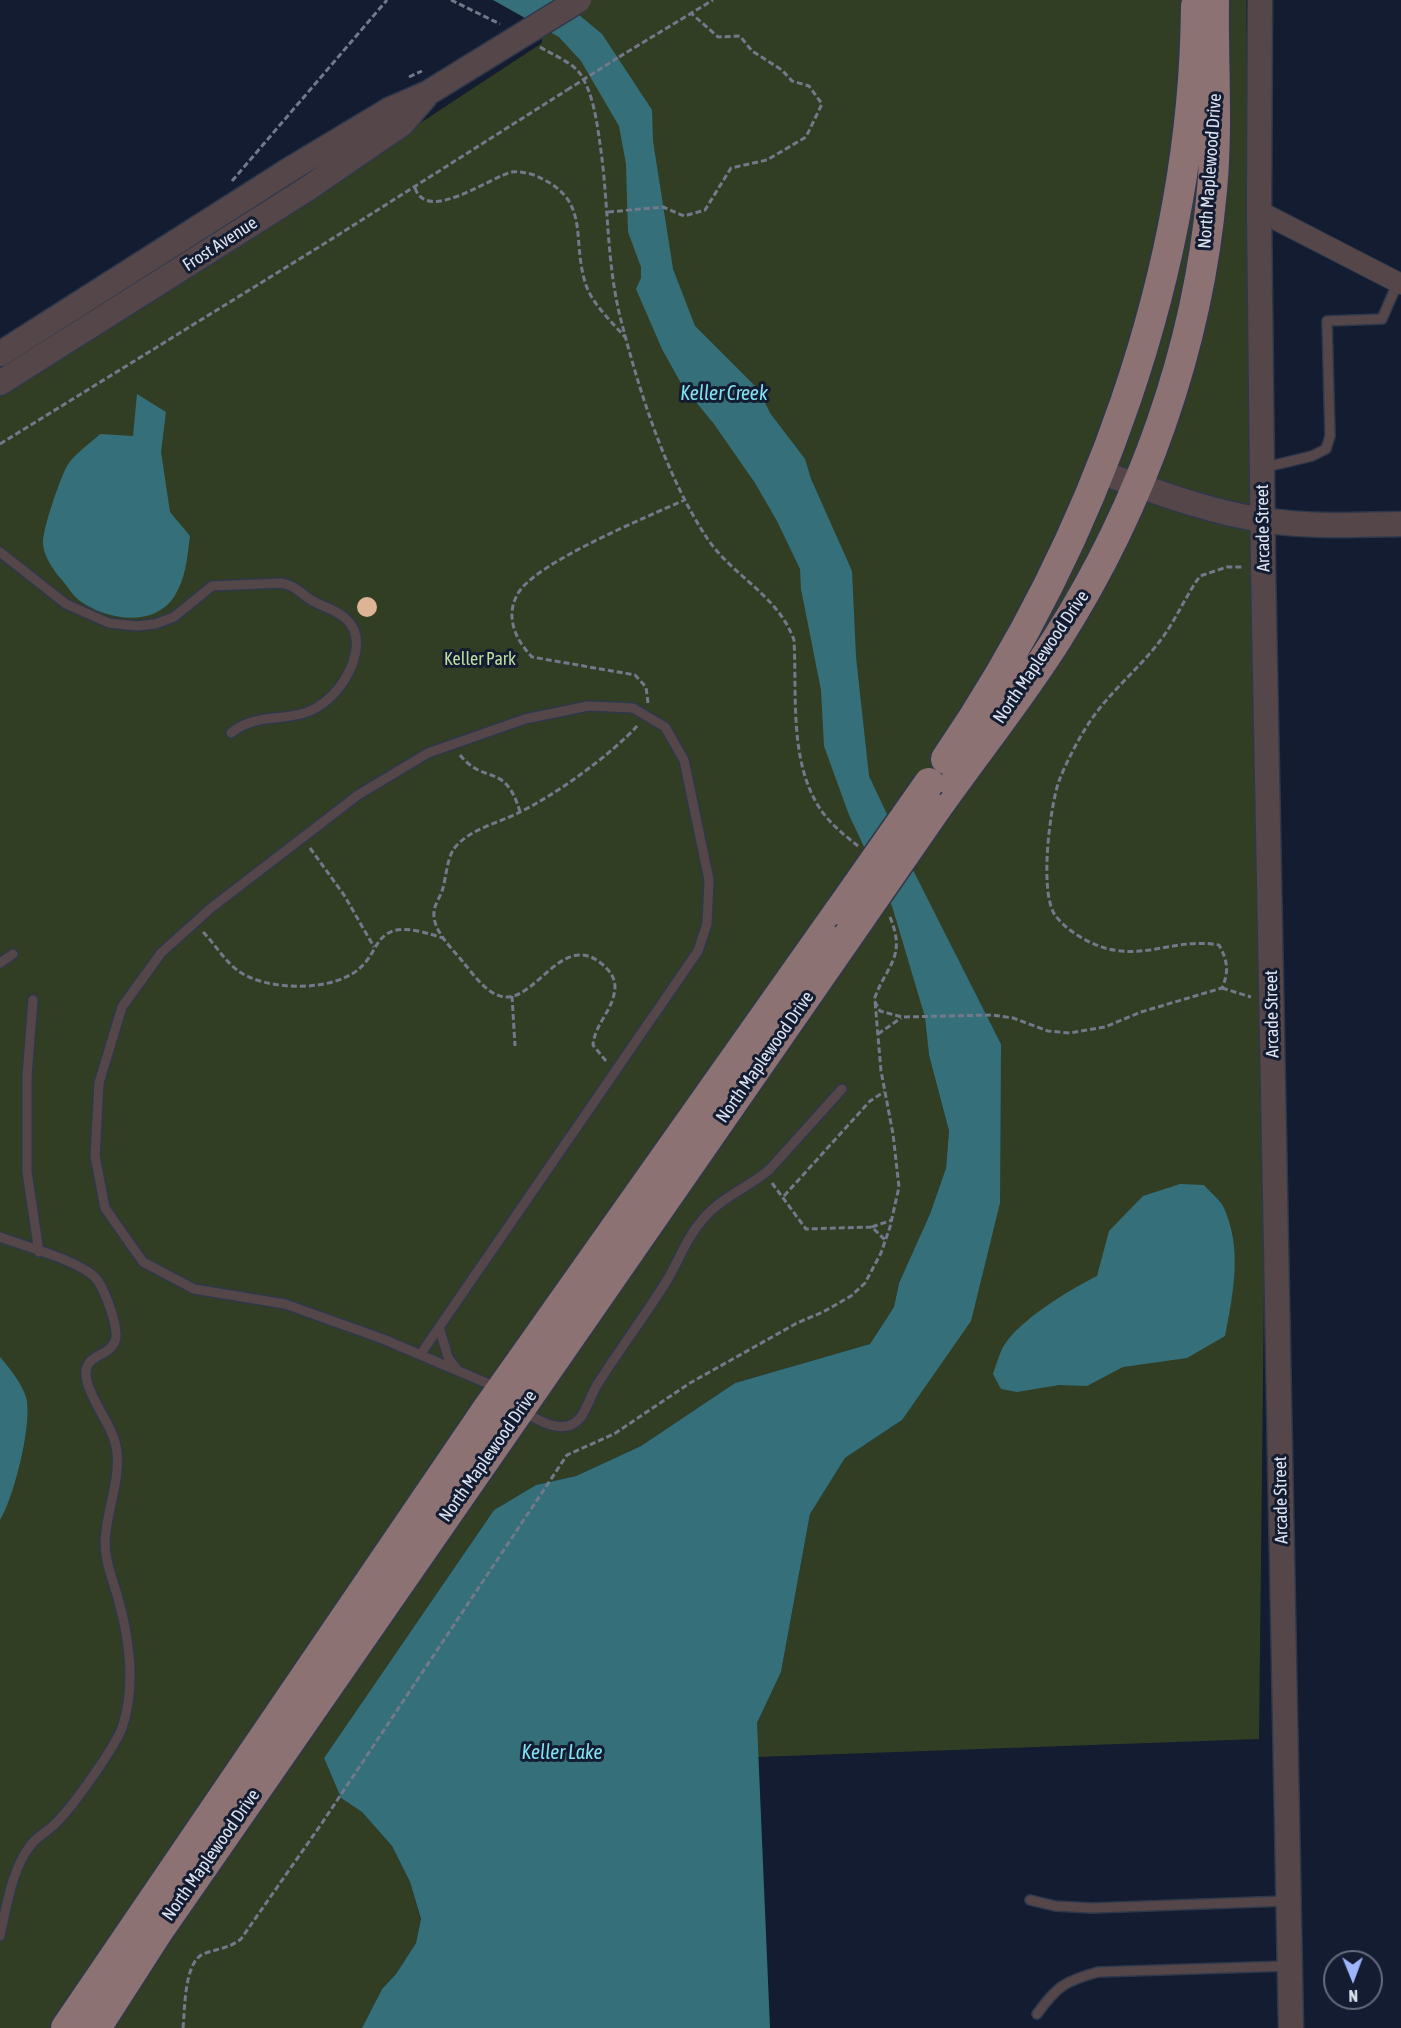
<!DOCTYPE html>
<html>
<head>
<meta charset="utf-8">
<style>
	body { margin:0 }
	#map { position:relative; width:1401px; height:2028px; overflow:hidden; background:#131c30; font-family:"Asap Condensed",sans-serif }
	canvas { display:block }
	.north { position:absolute; left:1323px; top:1950px; width:60px; height:60px; box-sizing:border-box; background:#131c30; border:2px solid #636b7d; border-radius:50%; rotate:179deg; font-size:16px; font-weight:700; line-height:24px; text-align:center; color:#dbe2f0 }
	.north::after { content:''; display:block; margin:auto; width:21px; height:27px; background:#9eb4fd; clip-path:polygon(50% 0,100% 100%,50% 72%,0 100%) }
</style>
</head>
<body>
<div id="map">
<canvas width="1401" height="2028"></canvas>
<div class="north">N</div>
</div>
<script>
const ctx = document.querySelector('canvas').getContext('2d');
ctx.lineJoin = 'round';
function fillPath(path, color) { ctx.fillStyle = color; ctx.fill(path, 'evenodd'); }
function trace(path, color, width, dash) { ctx.strokeStyle = color; ctx.lineWidth = width; ctx.lineCap = dash ? 'butt' : 'round'; ctx.setLineDash(dash || []); ctx.stroke(path); }
function label(font, color, halo, rows, align = 'center') {
  ctx.font = font + ' "Asap Condensed",sans-serif'; ctx.lineWidth = 6; ctx.setLineDash([]); ctx.textBaseline = 'middle'; ctx.strokeStyle = halo; ctx.fillStyle = color; for (const [text, x, y, turn = 0] of rows) {
    ctx.save(); ctx.translate(x, y); ctx.rotate((+turn || 0) * Math.PI / 180); ctx.textAlign = isNaN(turn) ? turn : align; if (halo) ctx.strokeText(text, 0, 0); ctx.fillText(text, 0, 0); ctx.restore();
  }
}
fillPath(new Path2D(`
	M539,0H1246L1265,1201L1259,1739L757,1757V1723L781,1672L810,1514L845,1458L902,1420L1001,1044L914,873L929,1055L949,1131L946,1168L930,1214L899,1283L894,1307L870,1344L735,1383L641,1446L576,1476L536,1485L494,1510L324,1758L341,1798L362,1812L392,1846L410,1882L421,1920L416,1943L396,1974L382,1989L362,2028H0V391L67,355L542,43Z`), '#313e24');
fillPath(new Path2D(`
	M493,0H561L602,34L652,110L653,141L673,269L695,326L759,390L770,413L805,459L811,479L852,571L856,657L869,776L914,872L1001,1044L1000,1203L971,1321L902,1420L845,1458L810,1514L781,1672L757,1723L770,2028H362L382,1989L396,1974L416,1943L421,1919L410,1882L392,1846L362,1812L341,1798L324,1758L494,1510L536,1485L576,1476L641,1446L735,1383L870,1344L894,1307L899,1283L930,1214L946,1168L949,1131L929,1055L925,1017L892,906L849,815L824,746L821,690L801,589L800,569L777,521L755,483L714,424L682,385L662,349L636,289L641,278V267L628,232L626,164L619,126L581,61L559,37Z
	M137,394L166,412L161,452L170,512L190,536C187,558 186,578 174,597C153,628 107,620 80,601C73,596 68,587 62,580C54,571 44,557 43,544C42,530 60,479 67,466C74,454 90,444 100,434L133,436Z
	M1180,1184L1204,1185C1210,1192 1219,1199 1223,1206C1243,1248 1233,1293 1225,1336L1187,1358L1123,1367L1087,1386L1059,1385L1017,1392L1001,1389L993,1374C996,1365 999,1355 1003,1347C1019,1320 1069,1290 1097,1276L1109,1231L1143,1196Z
	M0,1357C10,1369 21,1382 26,1397C33,1422 14,1498 0,1520Z`), '#35707a');
fillPath(new Path2D(`
	M357 607a10 10 0 1 1 20 0a10 10 0 1 1-20 0Z`), '#ddb495');
const service = new Path2D(`
	M1262,468L1312,456L1326,449L1330,436L1327,321L1382,319L1398,282
	M0,552L66,604L109,623L137,626L155,624L174,617L212,586L281,583C295,585 301,594 313,601C323,607 335,609 345,618C367,637 353,670 338,689C302,733 265,705 231,733
	M0,963L13,954
	M33,1000L27,1076V1172L39,1252
	M0,1237C23,1246 86,1262 98,1281C105,1292 120,1329 115,1341C108,1359 80,1353 87,1381C93,1406 114,1426 117,1452C120,1483 106,1512 105,1542C105,1561 112,1577 117,1595C129,1635 136,1684 123,1725C117,1745 73,1806 57,1822C49,1831 37,1836 30,1846C12,1869 6,1908 0,1936
	M439,1327L448,1357L458,1371
	M420,1355L698,951L707,924L709,880L684,760L665,727L633,708L588,706L525,719L428,753L358,795L211,908L161,953L122,1007L99,1083L95,1156L105,1208L143,1262L194,1289L285,1304L383,1339L496,1387
	M522,1411C537,1420 565,1437 580,1418C585,1413 592,1393 597,1385C619,1350 644,1317 666,1282C679,1261 686,1238 703,1219C722,1197 747,1188 769,1170L842,1089
	M1030,1900L1055,1906L1092,1908L1286,1901
	M1037,2014C1057,1986 1065,1981 1098,1972L1288,1966`);
const minor = new Path2D(`
	M1259,211L1401,284`);
const tertiary = new Path2D(`
	M1260,0L1259,211L1263,567L1291,2028
	M0,354L294,167L389,110L428,93L475,64
	M0,383L307,189L402,124L425,97
	M1099,472C1152,490 1208,512 1263,520C1309,527 1355,525 1401,524`);
const primary = new Path2D(`
	M946,759C1094,542 1194,271 1196,6
	M936,809C976,752 1020,698 1057,639C1142,505 1198,349 1212,190C1218,126 1213,64 1214,0
	M66,2028L486,1411L840,910
	M96,2028L159,1930L848,936`);
trace(service, '#2f384b', 12);
trace(minor, '#2f384b', 22);
trace(tertiary, '#2f384b', 27);
trace(primary, '#2f384b', 33);
trace(new Path2D(`
	M451,0L500,24
	M540,47C551,54 574,63 581,75C593,94 597,122 600,144C609,204 606,266 622,324C640,394 667,478 707,538C732,576 778,595 794,640C797,694 789,760 819,807C829,823 843,834 858,846
	M619,57L713,0
	M409,77L422,71
	M232,181L387,0
	M415,188C427,224 490,177 512,172C518,171 528,173 534,175C592,199 571,235 585,282C591,303 611,321 625,337
	M608,212L663,207L684,216L705,210L731,168L767,160L806,137L822,104L809,86L792,81L782,70L752,51L740,36L718,37L691,13
	M0,444L327,242L567,90
	M648,703L646,687L635,675L532,657C516,640 505,618 517,595C533,563 648,517 684,500
	M460,755C485,786 505,761 520,812
	M310,848L344,895L374,947
	M890,917C907,958 886,965 874,1000L880,1011L902,1017L993,1015L1013,1018L1048,1031L1070,1033L1105,1027L1141,1012L1222,988C1229,972 1228,961 1219,945C1175,937 1142,962 1099,946C1083,940 1065,929 1055,915C1039,892 1050,806 1059,781C1067,760 1083,730 1096,713C1117,685 1145,663 1165,634C1178,615 1187,594 1200,576L1227,567H1243
	M203,932C215,944 223,959 237,970C266,992 338,993 363,965C375,953 376,937 393,931C407,926 430,934 443,938
	M1222,988L1251,997
	M512,996L515,1046
	M878,1034L901,1018
	M606,1061L593,1045C595,1023 614,1010 615,987C615,977 609,970 602,964C564,932 539,995 508,997C489,998 474,975 463,962C453,949 432,931 434,912C434,906 440,897 442,891C447,877 446,855 458,844C474,828 498,823 518,813C554,796 611,755 638,725
	M772,1183L806,1229L872,1227L885,1240
	M784,1196L870,1101L884,1092
	M872,1227L892,1220
	M183,2028C185,2009 184,1963 203,1954C216,1949 230,1948 241,1939L322,1823L567,1455L614,1434L690,1383L797,1323L823,1312L851,1296L865,1283L881,1253L890,1227L899,1187L893,1134L881,1071L875,1001`), '#71798a', 3, [6, 3]);
trace(service, '#554749', 9);
trace(minor, '#554749', 20);
trace(tertiary, '#554749', 24);
trace(primary, '#8d7274', 30);
const tertiaryBridge = new Path2D(`
	M475,64L579,0`);
const primaryBridge = new Path2D(`
	M840,910L929,783
	M848,936L936,809`);
trace(tertiaryBridge, '#2f384b', 27, []);
trace(primaryBridge, '#2f384b', 33, []);
trace(new Path2D(`
	M567,90L619,57`), '#71798a', 3, [6, 3]);
trace(tertiaryBridge, '#554749', 24);
trace(primaryBridge, '#8d7274', 30);
label('18px', '#dbe2f0', '#131c30', [
	["North Maplewood Drive",1210,171,-86],
	["Frost Avenue",220,244,-33],
	["Arcade Street",1263,528,-91],
	["North Maplewood Drive",1041,657,-56],
	["Arcade Street",1272,1014,-91],
	["North Maplewood Drive",765,1057,-55],
	["North Maplewood Drive",488,1456,-55],
	["Arcade Street",1281,1500,-91],
	["North Maplewood Drive",211,1855,-55]
]);
label('18px', '#bedf9e', '#131c30', [
	["Keller Park",480,659]
]);
label('italic 20px', '#83e2f3', '#131c30', [
	["Keller Creek",724,394],
	["Keller Lake",562,1753]
]);
</script>
</body>
</html>
